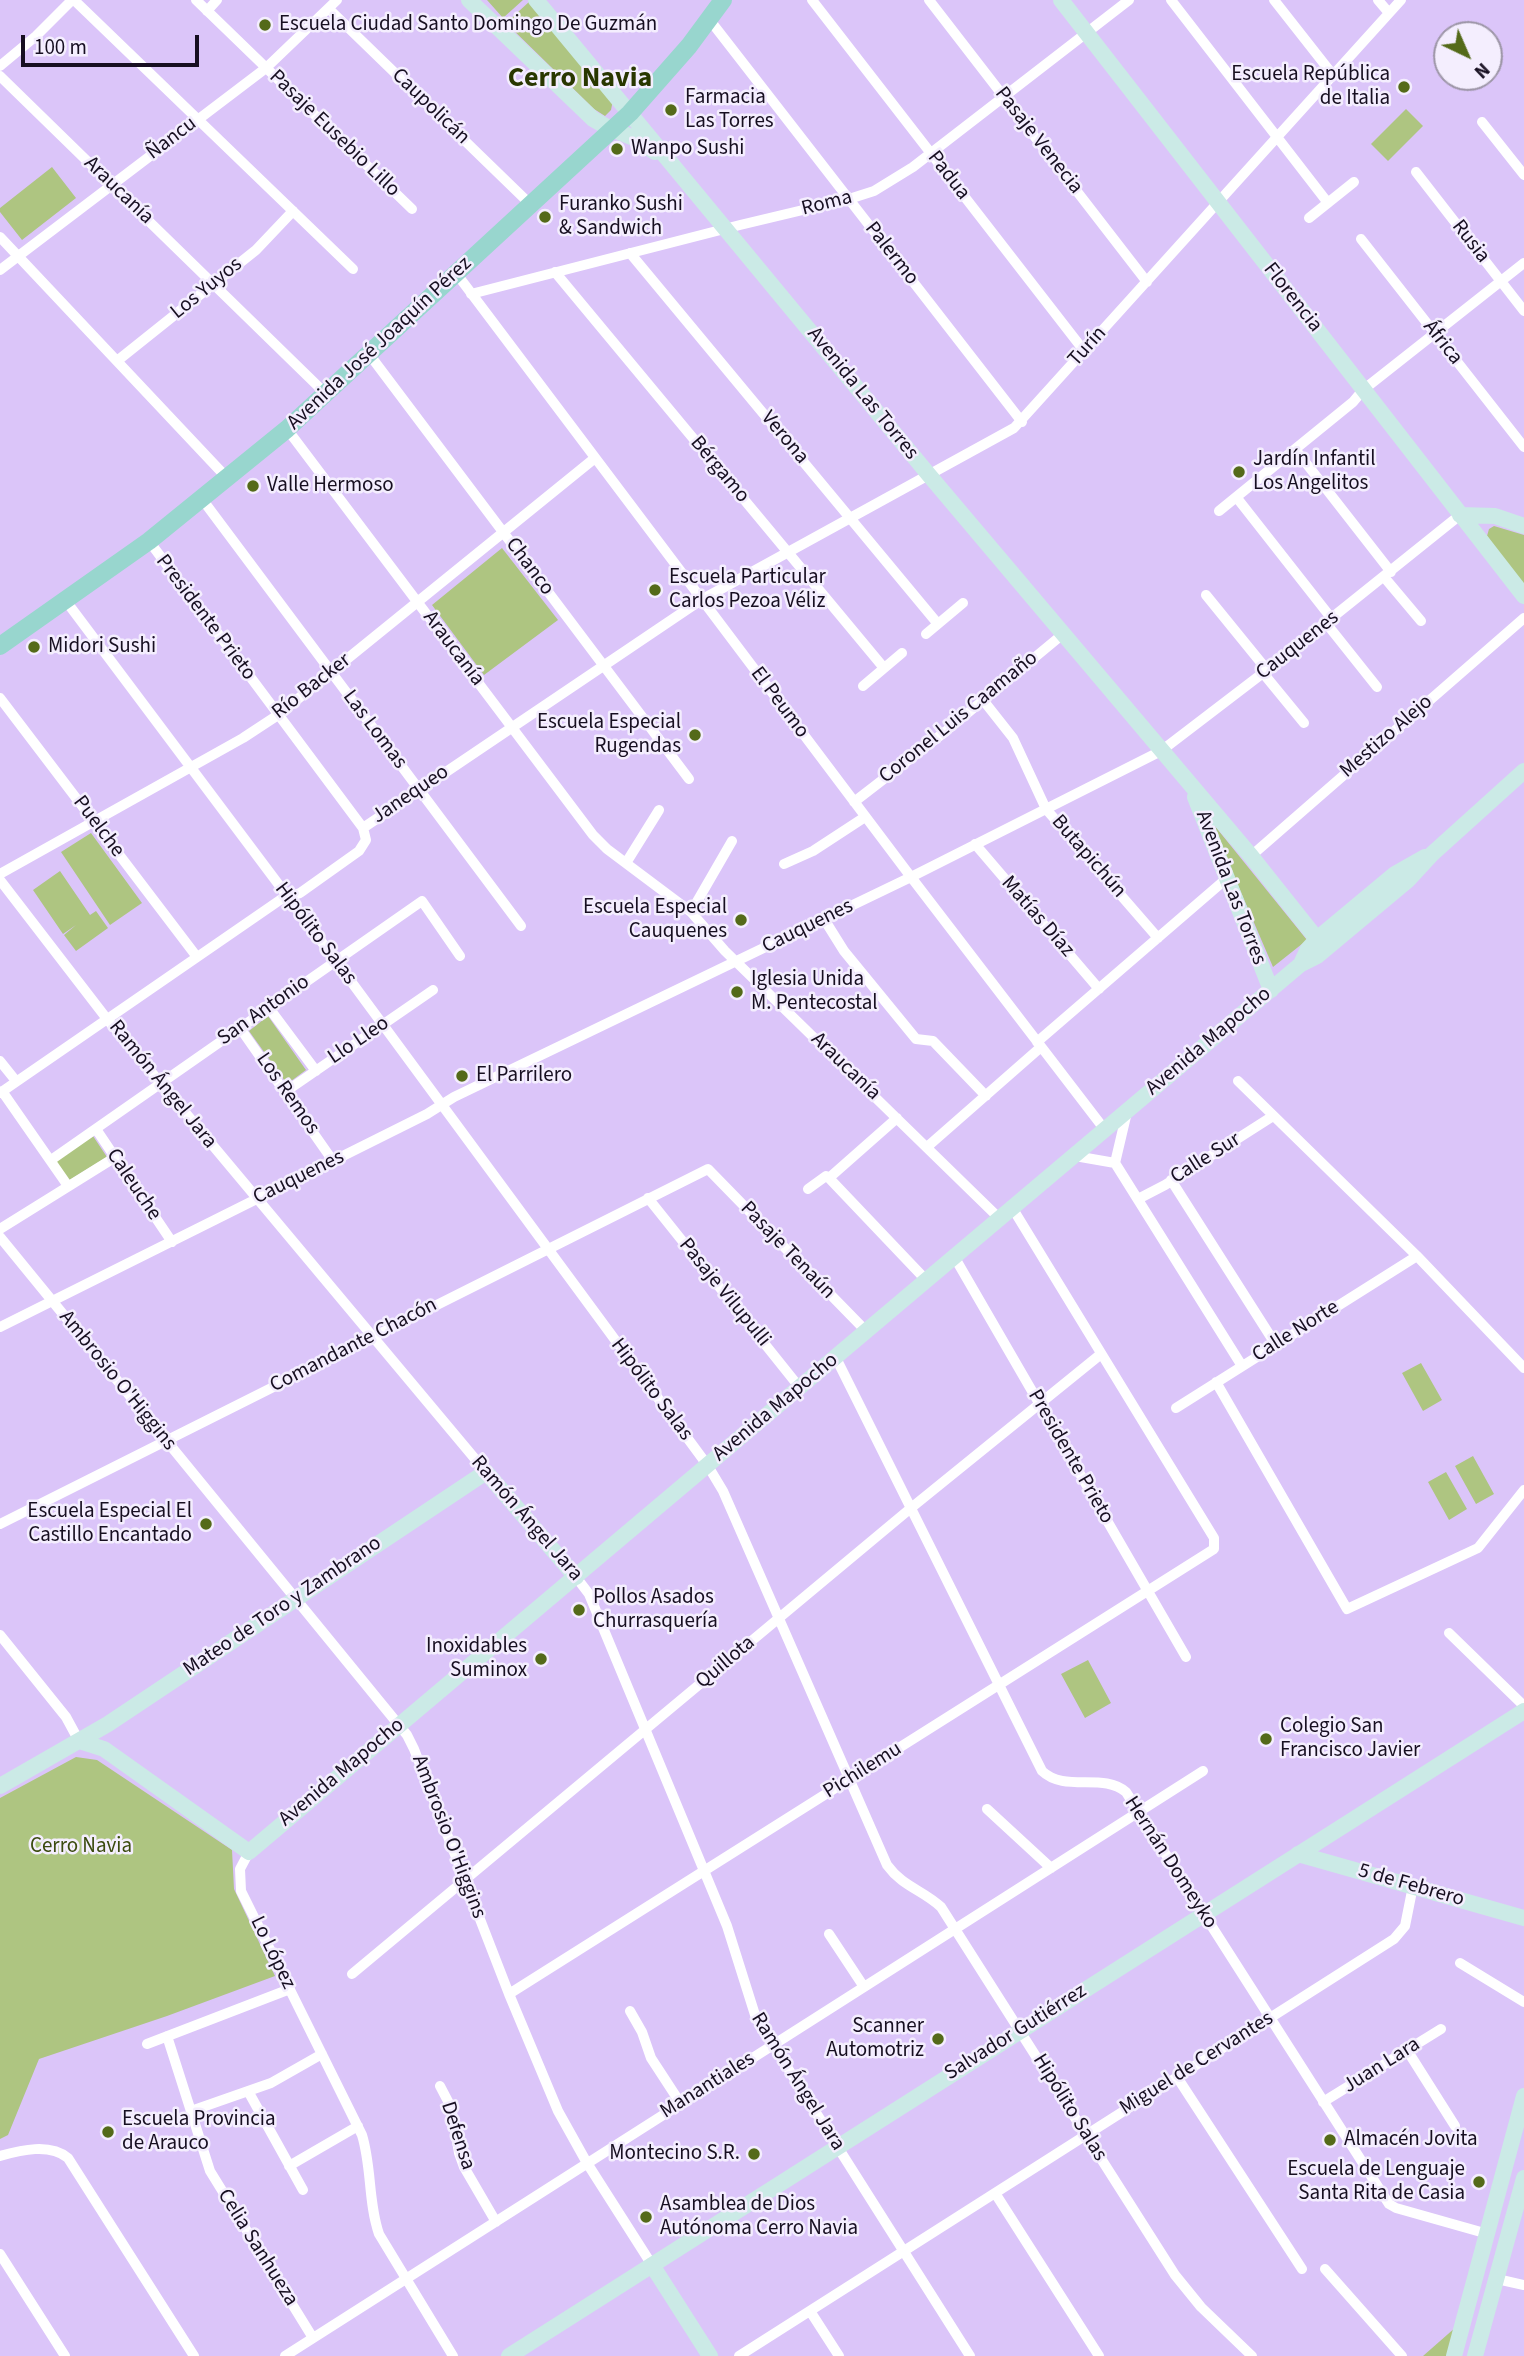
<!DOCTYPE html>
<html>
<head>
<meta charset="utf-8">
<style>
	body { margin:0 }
	#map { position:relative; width:1524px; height:2356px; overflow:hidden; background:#dbc5f9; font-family:"Source Sans 3",sans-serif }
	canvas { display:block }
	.north { position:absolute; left:1433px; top:21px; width:70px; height:70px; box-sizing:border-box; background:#f4eefe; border:2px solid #9c95a6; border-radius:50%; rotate:136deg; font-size:19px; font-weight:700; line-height:28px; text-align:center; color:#170f21 }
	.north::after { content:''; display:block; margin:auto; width:24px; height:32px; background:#546a19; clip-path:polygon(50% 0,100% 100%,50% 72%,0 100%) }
	.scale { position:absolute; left:21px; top:35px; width:178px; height:32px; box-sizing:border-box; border:4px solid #170f21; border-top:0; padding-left:9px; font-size:21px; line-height:24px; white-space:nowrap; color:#170f21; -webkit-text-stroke:5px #f4eefe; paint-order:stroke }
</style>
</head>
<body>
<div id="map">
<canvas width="1524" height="2356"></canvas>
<div class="north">N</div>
<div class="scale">100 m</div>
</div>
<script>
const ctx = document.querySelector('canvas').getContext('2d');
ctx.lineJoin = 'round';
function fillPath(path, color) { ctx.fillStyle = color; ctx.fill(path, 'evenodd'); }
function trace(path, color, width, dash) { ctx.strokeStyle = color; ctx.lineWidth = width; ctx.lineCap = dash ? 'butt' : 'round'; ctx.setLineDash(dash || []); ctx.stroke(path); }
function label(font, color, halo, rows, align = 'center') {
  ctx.font = font + ' "Source Sans 3",sans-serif'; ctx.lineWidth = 5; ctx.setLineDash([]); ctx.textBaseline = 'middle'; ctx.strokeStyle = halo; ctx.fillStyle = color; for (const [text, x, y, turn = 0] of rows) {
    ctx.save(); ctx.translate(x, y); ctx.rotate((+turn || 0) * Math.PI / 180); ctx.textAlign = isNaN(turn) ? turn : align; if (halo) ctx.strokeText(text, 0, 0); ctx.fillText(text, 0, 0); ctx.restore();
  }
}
fillPath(new Path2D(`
	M487,0H523L503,18Z
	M530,1L613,100L611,110L605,116L594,109L506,23Z
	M1406,109L1423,126L1388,161L1371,144Z
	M52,167L76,198L22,240L0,212V208Z
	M1494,526L1524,535V586L1487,536L1489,529Z
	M502,548L558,620L484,675L432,605Z
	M1210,820L1307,940L1273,967Z
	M91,833L142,903L110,925L61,852Z
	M60,871L90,915L96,911L108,928L76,951L64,935L76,925L63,934L33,890Z
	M268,1016L306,1070L287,1084L249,1031Z
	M93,1136L107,1157L68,1181L55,1162Z
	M1421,1363L1442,1400L1423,1411L1402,1373Z
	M1473,1456L1494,1494L1476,1504L1455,1466Z
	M1446,1472L1467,1509L1449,1520L1428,1482Z
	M1088,1660L1111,1703L1085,1718L1061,1674Z
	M76,1757L97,1760L232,1850L234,1889L275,1976L167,2016L39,2059L8,2135L0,2139V1798Z
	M1456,2327L1448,2356H1423Z`), '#aec581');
trace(new Path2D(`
	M74,0L353,269
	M196,0L412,209
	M812,0L1085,352
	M929,0L1147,282
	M1171,0L1328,203
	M1274,0L1333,75
	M1378,0L1389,13
	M329,9L531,205
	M207,11L217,0
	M709,19L1022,422
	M0,66L36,36L72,0
	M0,76L326,394
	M1482,122L1524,175
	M1416,172L1524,311
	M1309,218L1354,182
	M0,237L228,479
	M1361,239L1524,447
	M630,253L938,624
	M0,270L266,68L337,0
	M555,272L884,668
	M456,273L911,877L1105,1130
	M471,294L740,225L849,199L874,191L913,167L1129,0
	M369,354L689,779
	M117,361L256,250L293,211
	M287,429L593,835L607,849L691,912L725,951L1000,1219
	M1295,449L1391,572
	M1237,498L1332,619
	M202,499L521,926
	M1219,511L1353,402L1363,390L1524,263
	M1384,577L1421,621
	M1206,595L1267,670
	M66,601L336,961L708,1466L723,1491L887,1865C903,1887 923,1890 941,1907L1175,2275L1201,2307L1252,2356
	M1326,623L1377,687
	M926,634L963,603
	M1263,673L1304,723
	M863,686L902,653
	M0,698L197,957
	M983,700L1013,738L1046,809L1158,938
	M854,802L946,731L1063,634
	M363,828L701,600L1014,428L1401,0
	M975,844L1099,989
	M1251,856L1524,618
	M626,863L659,810
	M784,864L813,851L865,817
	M0,874L243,738L278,715L595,458
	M0,880L107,1019L486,1472
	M691,912L732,841
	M824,919L844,951L916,1039L933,1041L986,1096
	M269,1008L316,1071
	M240,1028L333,1161
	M1037,1042L1226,879
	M0,1061L16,1081
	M1238,1081L1417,1256L1524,1368
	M2,1091L68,1186
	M285,1092L433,990
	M0,1093L280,900L300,893L359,851L366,840L363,828L149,541
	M96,1129L172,1242
	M927,1147L1041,1047
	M1075,1156L1115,1163L1242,1366
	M51,1160L422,901L460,956
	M1115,1163L1127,1112
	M829,1178L927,1281
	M1171,1180L1276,1345
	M808,1189L826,1176L829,1178L897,1118
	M648,1198L800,1388
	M1138,1199L1165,1185L1273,1116
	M0,1229L114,1158
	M0,1237L407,1735L414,1749L509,1994L558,2111L587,2163L652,2265
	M955,1258L1186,1657
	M0,1327L427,1114L454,1097L911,877L1161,751L1263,673L1460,515
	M836,1358L1042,1771C1065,1793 1103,1772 1126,1792L1389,2204L1396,2208L1488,2234
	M1216,1382L1347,1609L1478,1548L1524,1490
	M1176,1408L1417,1256
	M0,1524L708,1169L867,1332
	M576,1577L589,1594L727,1926L756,2018L970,2356
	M1449,1633L1524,1706
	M0,1635L66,1717L79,1741
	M987,1809L1051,1868
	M249,1852L240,1869L241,1891L362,2135C372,2168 368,2202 379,2234L453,2356
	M829,1934L864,1987
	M1460,1963L1524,2002
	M352,1974L911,1508L1101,1354
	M509,1994L1214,1549V1538L1013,1209
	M630,2011L642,2032L651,2058L681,2104
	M167,2036L210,2171L313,2338
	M147,2044L290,1989
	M1407,2050L1455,2126
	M1177,2077L1302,2269
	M440,2086L451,2107L459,2153L464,2167L496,2222
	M248,2091L303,2190
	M1323,2102L1441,2029
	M191,2111L271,2083L322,2054
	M0,2156C21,2150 50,2143 68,2158L194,2356
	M289,2166L358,2126
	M995,2193L1099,2356
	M0,2254L65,2356
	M1325,2269L1402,2356
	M1497,2279L1524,2285
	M810,2311L839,2356
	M285,2356L1203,1771
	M739,2356L1394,1939L1405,1926L1413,1886`), '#fff', 10);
trace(new Path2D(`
	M469,0L593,119L607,127L634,138L655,152
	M536,0L929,475L1251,856L1317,939
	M1061,0L1524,596
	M1460,515L1495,516L1524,526
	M1195,797L1271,990
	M1301,964L1308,949L1317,939L1395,874L1425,857
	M79,1741L104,1749L249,1852L1301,964L1317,956L1408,880L1432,854L1524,771
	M0,1786L108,1724L486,1472L576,1577
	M1298,1854L1524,1918
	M652,2265L710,2356
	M509,2356L1524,1711
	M1454,2356L1524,2096
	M1475,2356L1524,2178`), '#cbeae6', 16);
trace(new Path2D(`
	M0,646L149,541L287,429L630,113L689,46L723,0`), '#98d6ce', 18);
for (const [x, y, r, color] of [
	[265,25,7,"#546a19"],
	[1404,87,7,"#546a19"],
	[671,110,7,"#546a19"],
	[617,149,7,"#546a19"],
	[545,217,7,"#546a19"],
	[1239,472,7,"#546a19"],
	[253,486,7,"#546a19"],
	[655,590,7,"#546a19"],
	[34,647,7,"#546a19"],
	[695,735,7,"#546a19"],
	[741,920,7,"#546a19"],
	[737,992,7,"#546a19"],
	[462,1076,7,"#546a19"],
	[206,1524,7,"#546a19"],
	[579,1610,7,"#546a19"],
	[541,1659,7,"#546a19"],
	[1266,1739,7,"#546a19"],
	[938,2039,7,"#546a19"],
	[108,2132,7,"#546a19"],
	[1330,2140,7,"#546a19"],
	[754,2154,7,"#546a19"],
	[1479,2182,7,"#546a19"],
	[646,2217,7,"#546a19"]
]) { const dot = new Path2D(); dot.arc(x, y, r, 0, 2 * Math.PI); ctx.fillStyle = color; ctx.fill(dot); trace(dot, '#f4eefe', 2.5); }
label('21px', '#170f21', '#f4eefe', [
	["Escuela Ciudad Santo Domingo De Guzmán",279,25],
	["Escuela República",1390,75,"right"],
	["de Italia",1390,99,"right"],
	["Farmacia",685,98],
	["Las Torres",685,122],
	["Wanpo Sushi",631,149],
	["Furanko Sushi",559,205],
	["& Sandwich",559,229],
	["Jardín Infantil",1253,460],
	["Los Angelitos",1253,484],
	["Valle Hermoso",267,486],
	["Escuela Particular",669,578],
	["Carlos Pezoa Véliz",669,602],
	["Midori Sushi",48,647],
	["Escuela Especial",681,723,"right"],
	["Rugendas",681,747,"right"],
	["Escuela Especial",727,908,"right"],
	["Cauquenes",727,932,"right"],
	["Iglesia Unida",751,980],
	["M. Pentecostal",751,1004],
	["El Parrilero",476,1076],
	["Escuela Especial El",192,1512,"right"],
	["Castillo Encantado",192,1536,"right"],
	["Pollos Asados",593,1598],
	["Churrasquería",593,1622],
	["Inoxidables",527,1647,"right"],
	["Suminox",527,1671,"right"],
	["Colegio San",1280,1727],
	["Francisco Javier",1280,1751],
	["Scanner",924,2027,"right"],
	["Automotriz",924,2051,"right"],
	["Escuela Provincia",122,2120],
	["de Arauco",122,2144],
	["Almacén Jovita",1344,2140],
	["Montecino S.R.",740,2154,"right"],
	["Escuela de Lenguaje",1465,2170,"right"],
	["Santa Rita de Casia",1465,2194,"right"],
	["Asamblea de Dios",660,2205],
	["Autónoma Cerro Navia",660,2229]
], 'left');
label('21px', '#170f21', '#f4eefe', [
	["Caupolicán",430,107,44],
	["Pasaje Eusebio Lillo",334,134,44],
	["Ñancu",172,139,-37],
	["Pasaje Venecia",1038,141,52],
	["Padua",948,176,52],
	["Araucanía",118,191,44],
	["Roma",827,204,-14],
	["Rusia",1470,242,52],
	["Palermo",891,254,52],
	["Los Yuyos",207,289,-39],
	["Florencia",1292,298,52],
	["África",1442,343,52],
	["Avenida José Joaquín Pérez",380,344,-43],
	["Turín",1088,347,-48],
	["Avenida Las Torres",862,394,51],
	["Verona",784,438,50],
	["Bérgamo",719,470,50],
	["Chanco",529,567,53],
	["Presidente Prieto",205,618,53],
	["Cauquenes",1298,646,-38],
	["Araucanía",453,649,53],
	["Río Backer",312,687,-38],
	["El Peumo",779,703,53],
	["Coronel Luis Caamaño",959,718,-39],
	["Las Lomas",374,730,53],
	["Mestizo Alejo",1387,737,-41],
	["Janequeo",411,795,-34],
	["Puelche",98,827,53],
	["Butapichún",1088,857,49],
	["Avenida Las Torres",1230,888,69],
	["Matías Díaz",1037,917,49],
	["Cauquenes",808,927,-26],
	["Hipólito Salas",315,934,53],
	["San Antonio",264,1011,-35],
	["Llo Lleo",359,1041,-34],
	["Avenida Mapocho",1209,1042,-40],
	["Araucanía",845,1067,44],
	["Ramón Ángel Jara",162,1085,51],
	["Los Remos",287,1094,55],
	["Calle Sur",1206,1159,-32],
	["Cauquenes",299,1178,-26],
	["Caleuche",133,1185,56],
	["Pasaje Tenaún",787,1251,46],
	["Pasaje Vilupulli",724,1293,51],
	["Calle Norte",1296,1332,-32],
	["Comandante Chacón",354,1346,-27],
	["Ambrosio O'Higgins",117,1381,51],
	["Hipólito Salas",651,1390,53],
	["Avenida Mapocho",776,1408,-40],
	["Presidente Prieto",1070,1457,60],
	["Ramón Ángel Jara",526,1519,49],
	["Mateo de Toro y Zambrano",283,1607,-34],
	["Quillota",726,1663,-40],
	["Pichilemu",863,1771,-32],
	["Avenida Mapocho",342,1773,-40],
	["Ambrosio O'Higgins",448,1837,69],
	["Hernán Domeyko",1170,1863,57],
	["5 de Febrero",1411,1886,16],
	["Lo López",272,1953,64],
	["Salvador Gutiérrez",1016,2033,-32],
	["Miguel de Cervantes",1197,2064,-32],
	["Juan Lara",1382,2066,-32],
	["Ramón Ángel Jara",797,2082,58],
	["Manantiales",708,2086,-32],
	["Hipólito Salas",1069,2108,58],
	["Defensa",457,2136,72],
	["Celia Sanhueza",257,2248,58]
]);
label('21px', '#3a4a0e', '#f4eefe', [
	["Cerro Navia",81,1847]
]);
label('bold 28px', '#293700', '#f4eefe', [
	["Cerro Navia",580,80]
]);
</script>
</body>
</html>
